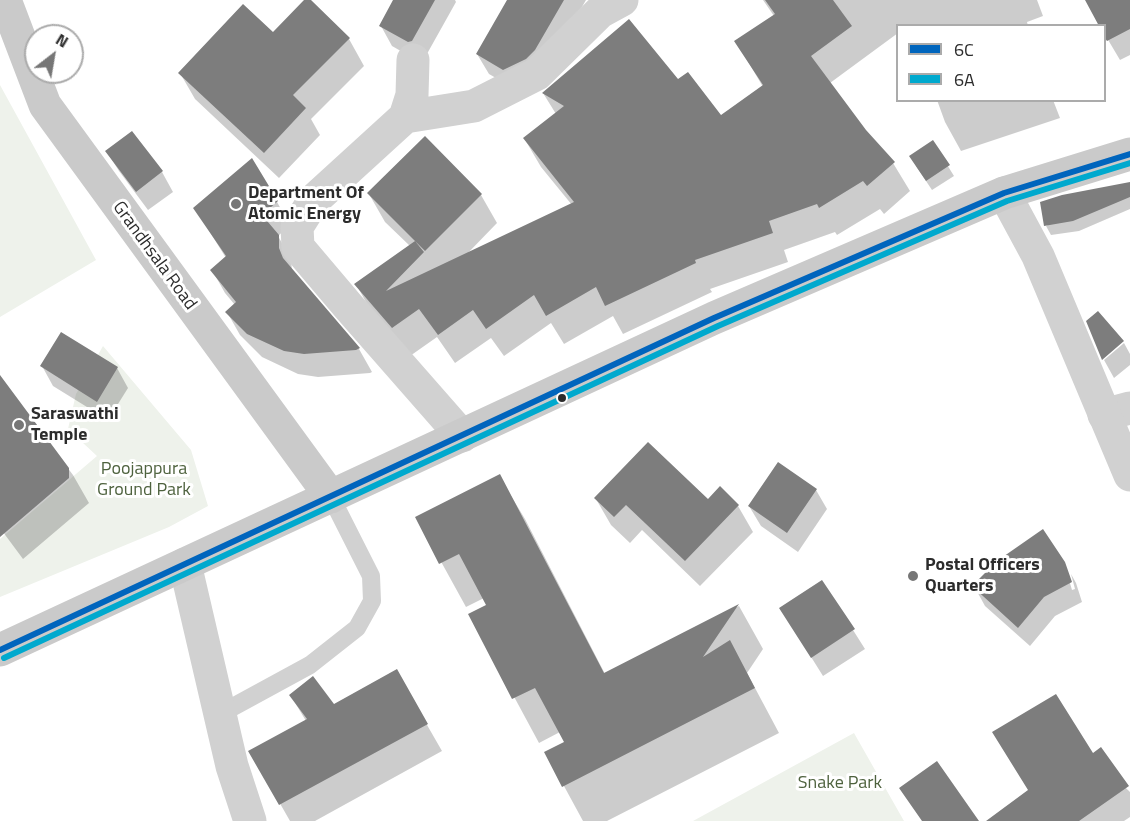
<!DOCTYPE html>
<html>
<head>
<meta charset="utf-8">
<style>
	body { margin:0 }
	#map { position:relative; width:1130px; height:821px; overflow:hidden; background:#fff; font-family:"Titillium Web",sans-serif }
	canvas { display:block }
	.legend { position:absolute; left:896px; top:24px; width:210px; height:78px; box-sizing:border-box; background:#fff; border:2px solid #ababab; margin:0; padding:8px 10px; list-style:none; font-size:18px; color:#2c2c2c }
	.legend li { display:flex; align-items:center; gap:12px; height:30px }
	.legend b { width:30px; border:2px solid #ababab }
	.north { position:absolute; left:24px; top:24px; width:60px; height:60px; box-sizing:border-box; background:#fff; border:2px solid #ababab; border-radius:50%; rotate:31deg; font-size:16px; font-weight:700; line-height:24px; text-align:center; color:#2c2c2c }
	.north::after { content:''; display:block; margin:auto; width:21px; height:27px; background:#767676; clip-path:polygon(50% 0,100% 100%,50% 72%,0 100%) }
</style>
</head>
<body>
<div id="map">
<canvas width="1130" height="821"></canvas>
<ul class="legend">
<li><b style="height:8px;background:#0065bd"></b>6C</li>
<li><b style="height:8px;background:#00a9ce"></b>6A</li>
</ul>
<div class="north">N</div>
</div>
<script>
const ctx = document.querySelector('canvas').getContext('2d');
ctx.lineJoin = 'round';
function fillPath(path, color) { ctx.fillStyle = color; ctx.fill(path, 'evenodd'); }
function trace(path, color, width, dash) { ctx.strokeStyle = color; ctx.lineWidth = width; ctx.lineCap = dash ? 'butt' : 'round'; ctx.setLineDash(dash || []); ctx.stroke(path); }
function label(font, color, halo, rows, align = 'center') {
  ctx.font = font + ' "Titillium Web",sans-serif'; ctx.lineWidth = 6; ctx.setLineDash([]); ctx.textBaseline = 'middle'; ctx.strokeStyle = halo; ctx.fillStyle = color; for (const [text, x, y, turn = 0] of rows) {
    ctx.save(); ctx.translate(x, y); ctx.rotate((+turn || 0) * Math.PI / 180); ctx.textAlign = isNaN(turn) ? turn : align; if (halo) ctx.strokeText(text, 0, 0); ctx.fillText(text, 0, 0); ctx.restore();
  }
}
fillPath(new Path2D(`
	M0,85L96,260L0,317Z
	M103,346L191,450L208,506L169,527L0,597V539L97,456L68,429L76,394Z
	M854,733L904,821H693Z`), '#eef2eb');
fillPath(new Path2D(`
	M306,0H309L349,39L364,66L311,119L320,135L279,178L195,99L180,73L273,34Z
	M395,0H455L456,2L423,61L420,62L392,46L381,26Z
	M509,0H586L546,70L515,89L489,74L477,54Z
	M763,0H1037L1043,16L1027,22L1028,26H898V33L830,83L865,131L893,163L910,191L884,214L880,209L837,235L835,232L784,250L788,262L710,289L712,292L623,334L613,316L564,344L551,323L504,356L491,338L455,363L437,337L410,356L372,313L356,284L410,246L385,222L369,194L481,195L497,223L466,255L572,205L541,167L524,138L556,114L543,93L678,81L720,117L763,87L736,41L774,16Z
	M1101,0H1129L1130,2V55L1120,60L1104,33Z
	M937,100H1053L1060,118L961,151L945,122Z
	M933,142L954,176L932,190L916,166Z
	M107,152L162,172L173,192L148,210L119,171Z
	M1130,183V209L1079,231L1051,235L1046,226Z
	M277,202L290,225L278,236L291,259L292,271L359,349L372,372L370,373L318,377L298,374L262,357L240,335L227,312L235,305L225,293L212,270L226,258L195,208Z
	M1124,343L1130,354V365L1114,378L1104,360Z
	M42,366L117,368L128,388L108,420L53,386Z
	M0,378L73,475L89,503L23,559L0,528Z
	M499,476L525,519L605,674L739,606L763,649L747,673L779,733L607,821H583L546,753L566,743L560,732L539,743L470,615L488,606L484,598L466,607L417,518Z
	M816,490L827,509L798,552L761,526L749,506Z
	M596,499L708,501L738,506L753,532L700,586L642,530L630,543L611,525Z
	M1064,563L1072,590L1075,589L1071,574L1076,583L1082,602L1055,616L1030,646L985,606L974,586Z
	M781,609L853,630L865,649L823,676Z
	M396,671L442,751L315,821H290L250,751L306,721L291,696L334,706Z
	M1092,755L1130,792V817L1124,821H989Z`), '#0003');
fillPath(new Path2D(`
	M304,0H311L350,38L293,95L306,108L264,153L178,73L243,4L273,32Z
	M393,0H435L412,41L408,42L379,26Z
	M507,0H564L535,50L526,59L503,70L476,54Z
	M765,0H833L852,26L811,56L866,130L895,162L867,186L863,181L819,208L817,204L769,221L773,233L695,260L696,263L605,306L596,287L546,316L534,295L486,329L473,310L438,335L419,309L392,328L354,284L415,241L424,252L386,291L574,202L523,138L564,106L542,93L629,19L678,79L688,72L721,115L763,85L734,41L775,14Z
	M1085,0H1130V29L1107,41L1104,37V26H1099Z
	M132,131L163,171L136,192L105,151Z
	M425,136L482,194L425,251L367,193Z
	M933,140L950,165L926,181L909,156Z
	M252,158L278,201L262,215L279,235V248L283,258L360,348L356,350L304,354L284,351L247,334L225,312L236,302L210,270L226,256L193,208Z
	M1130,182V197L1073,221L1044,226L1040,202L1062,195Z
	M1098,311L1124,341L1102,360L1086,321Z
	M61,332L118,367L97,402L40,366Z
	M0,375L69,468V478L0,537Z
	M648,442L708,499L720,486L739,505L685,561L626,505L614,517L594,498Z
	M778,462L817,489L787,533L748,506Z
	M500,474L604,673L739,604L703,657L730,640L755,688L562,787L544,752L564,742L535,688L512,699L468,614L486,605L459,554L439,564L415,517Z
	M1043,529L1065,562L1072,582L1044,597L1018,628L972,586L997,561Z
	M822,580L855,629L811,658L779,608Z
	M397,669L428,724L279,805L248,751L307,719L289,695L313,676L334,704Z
	M1056,694L1093,753L1101,747L1129,786L1079,821H986L1028,790L992,732Z
	M937,761L979,821H922L899,788Z`), '#7d7d7d');
trace(new Path2D(`
	M220,714L310,665L357,628L372,601L371,576L331,497`), '#d1d1d1', 18);
trace(new Path2D(`
	M413,60L412,95L405,117L314,200L297,227L298,247L348,306L462,436
	M405,117L474,106L537,74L600,12L622,0
	M1104,415L1130,408
	M185,564L232,766L250,821`), '#d1d1d1', 33);
trace(new Path2D(`
	M1004,193L1038,256L1130,475`), '#d1d1d1', 33);
trace(new Path2D(`
	M5,0L45,105L331,497
	M0,650L714,318L1004,193L1130,154`), '#cacaca', 33);
trace(new Path2D(`
	M0,650L714,318L1004,193L1130,154`), '#0065bd', 6);
trace(new Path2D(`
	M4,658L718,326L1007,201L1130,163`), '#00a9ce', 6);
for (const [x, y, r, color] of [
	[236,204,6,"#767676"],
	[562,398,5,"#2c2c2c"],
	[19,425,6,"#767676"],
	[913,576,6,"#767676"]
]) { const dot = new Path2D(); dot.arc(x, y, r, 0, 2 * Math.PI); ctx.fillStyle = color; ctx.fill(dot); trace(dot, '#fff', 2); }
label('bold 18px', '#2c2c2c', '#fff', [
	["Department Of",248,194],
	["Atomic Energy",248,215],
	["Saraswathi",31,415],
	["Temple",31,436],
	["Postal Officers",925,566],
	["Quarters",925,587]
], 'left');
label('18px', '#2c2c2c', '#fff', [
	["Grandhsala Road",154,256,54]
]);
label('18px', '#4e623e', '#fff', [
	["Poojappura",144,470],
	["Ground Park",144,491],
	["Snake Park",840,784]
]);
</script>
</body>
</html>
